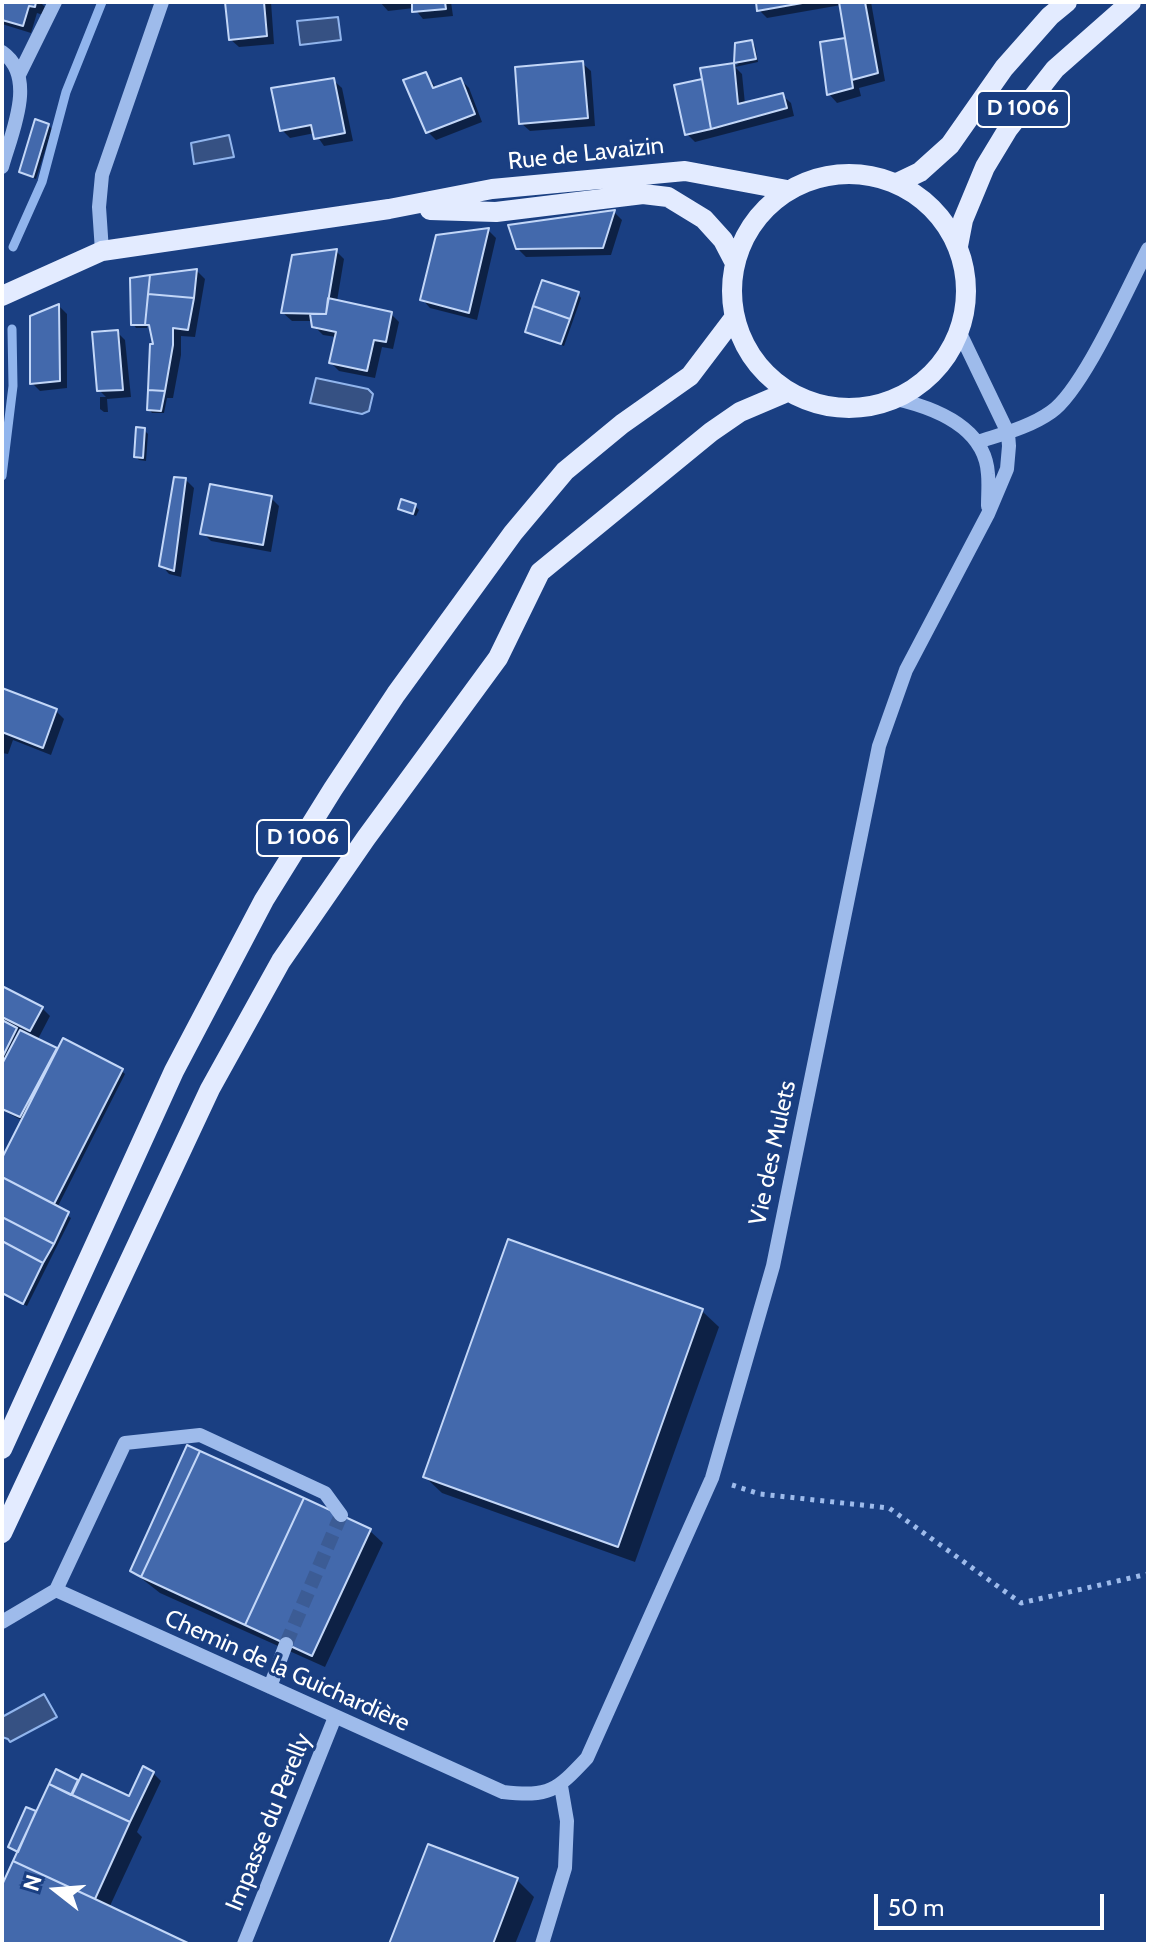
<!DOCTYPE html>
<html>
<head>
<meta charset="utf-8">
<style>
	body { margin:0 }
	#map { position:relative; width:1150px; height:1946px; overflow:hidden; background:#1a3f82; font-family:Cabin,sans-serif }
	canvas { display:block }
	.frame { position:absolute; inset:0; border:4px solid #fff; pointer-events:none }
	.north { position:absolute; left:16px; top:1850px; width:80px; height:80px; -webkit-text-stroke:6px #1a3f82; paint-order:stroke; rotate:287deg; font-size:22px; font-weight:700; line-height:32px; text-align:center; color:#fff }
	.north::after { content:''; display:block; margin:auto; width:28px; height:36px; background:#fff; clip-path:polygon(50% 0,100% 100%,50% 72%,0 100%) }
	.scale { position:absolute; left:874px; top:1894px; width:230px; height:36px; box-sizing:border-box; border:4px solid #fff; border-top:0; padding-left:10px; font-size:24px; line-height:28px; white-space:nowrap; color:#fff; -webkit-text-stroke:6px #1a3f82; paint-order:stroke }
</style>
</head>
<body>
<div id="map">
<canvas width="1150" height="1946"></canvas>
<div class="frame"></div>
<div class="north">N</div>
<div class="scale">50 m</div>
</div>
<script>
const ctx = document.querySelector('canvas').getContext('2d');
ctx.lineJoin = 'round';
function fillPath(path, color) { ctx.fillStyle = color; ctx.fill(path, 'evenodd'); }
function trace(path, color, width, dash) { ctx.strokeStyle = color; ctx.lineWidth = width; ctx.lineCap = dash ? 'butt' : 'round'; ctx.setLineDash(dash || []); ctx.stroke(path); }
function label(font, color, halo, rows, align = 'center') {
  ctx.font = font + ' Cabin,sans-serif'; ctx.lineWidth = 6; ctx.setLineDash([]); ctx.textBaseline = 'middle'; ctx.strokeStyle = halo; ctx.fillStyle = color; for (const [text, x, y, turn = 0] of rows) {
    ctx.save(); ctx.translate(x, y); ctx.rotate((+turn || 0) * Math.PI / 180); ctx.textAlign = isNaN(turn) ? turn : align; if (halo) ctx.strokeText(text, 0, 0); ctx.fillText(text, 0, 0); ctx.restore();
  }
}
const water = new Path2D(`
	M338,17L341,40L300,45L297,21Z
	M229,135L234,157L194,164L191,143Z
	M316,378L368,389L373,394L369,411L362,414L310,403Z
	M44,1694L57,1717L10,1742L8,1739L2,1737V1717Z`);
fillPath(water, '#365183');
trace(water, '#91b5ed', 2);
fillPath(new Path2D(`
	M2,2H40L45,7L43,15L37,13L31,33L2,24Z
	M227,2H271L274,44L239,47L230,39Z
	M380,2H451L453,16L423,19L414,8L388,11Z
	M759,2H871L885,81L859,88L861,96L837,103L829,94L823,43L847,39L841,5L767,18L759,10Z
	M752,43L755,46L758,62L735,67L742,74L745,104L782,95L791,103L794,116L695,142L687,134L704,80L702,70L738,65L736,62Z
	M582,63L591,71L595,126L530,131L521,123Z
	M426,74L437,89L461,80L469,88L482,122L436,140L428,132Z
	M333,80L342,88L353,141L324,146L315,133L290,138L282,130Z
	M48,125L52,129L36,179L25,175L21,172Z
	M614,212L622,220L611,255L526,257L517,248L511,227Z
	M488,230L496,238L477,320L430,308L422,299Z
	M336,251L344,259L337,301L391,314L399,322L393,349L382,347L375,378L339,371L331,363L336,337L323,335L314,326V321H292L283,313Z
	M197,271L205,279L195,337L181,336V355L173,398H167L164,413H152L149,409L155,346L152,330L147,325V328H136L133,324Z
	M578,294L581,298L564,346L527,331Z
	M59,306L67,314V388L40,391L32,383Z
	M117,332L125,340L131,397L107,399L108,412H104L100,409V397H106L99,390Z
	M144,430L148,434L146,461L139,460L136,457Z
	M186,480L194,488L181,577L169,574L161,565Z
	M271,498L279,506L271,552L211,541L203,533Z
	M415,506L419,510L416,516L400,508Z
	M2,690L56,711L64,719L51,755L13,740L8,754L2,753Z
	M2,988L42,1008L50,1016L38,1039L58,1052L121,1070L125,1074L57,1208L71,1218L27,1306L2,1293V1162L23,1121L2,1110Z
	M702,1311L719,1327L635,1562L442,1493L425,1477Z
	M370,1531L383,1543L325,1667L160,1593L132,1571Z
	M153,1773L161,1781L137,1832L142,1837L109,1908L185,1944H2V1890L19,1853L14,1850L35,1813L37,1815L77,1781L130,1799Z
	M429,1847L517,1880L534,1897L515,1944H391Z`), '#0007');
trace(new Path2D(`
	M13,247L42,182L66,92L102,2
	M2,476L13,386L12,329`), '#91b5ed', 9);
const building = new Path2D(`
	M2,2H36L35,7L29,6L23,26L2,20Z
	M225,2H264L267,36L229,40Z
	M412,2H445L446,9L412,12Z
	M756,2H808L757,11Z
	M839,2H865L878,73L852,80Z
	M845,38L853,88L827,95L820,42Z
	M752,40L756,59L734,63L735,43Z
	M583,61L588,118L519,124L515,67Z
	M734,63L738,104L783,93L787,108L711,129L700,68Z
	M426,72L433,88L461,78L475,114L426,133L403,80Z
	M334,78L345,133L314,139L311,125L280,131L271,88Z
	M702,79L711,129L685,135L674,85Z
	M35,119L49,124L33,177L19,172Z
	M615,210L603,248L516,249L508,225Z
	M489,228L469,313L420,300L436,235Z
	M337,249L326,314L281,313L292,255Z
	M197,269L194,298L148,294L150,275Z
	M150,275L145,325H131L130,278Z
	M542,280L579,292L570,319L533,306Z
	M148,294L194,298L188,330L173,328V345L165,391L148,390L150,344H153L149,325H145Z
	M328,298L392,312L386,342L374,340L367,371L329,363L336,332L312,327L310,314H326Z
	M59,304L60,381L30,384V316Z
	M533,306L570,319L561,344L525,332Z
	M118,330L123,390L97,391L92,332Z
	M148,390L165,391L161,411L147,410Z
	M136,427L145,428L143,458L134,457Z
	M174,477L186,478L174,571L159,566Z
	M210,484L272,496L263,545L200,534Z
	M401,499L416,504L413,514L398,509Z
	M2,688L57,709L43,748L2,732Z
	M2,986L43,1007L30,1031L2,1017Z
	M2,1020L17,1028L2,1058Z
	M20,1030L57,1048L20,1117L2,1109V1064Z
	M63,1038L123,1069L54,1204L2,1177V1158Z
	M2,1177L69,1212L54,1244L2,1217Z
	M2,1217L54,1244L43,1263L2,1241Z
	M508,1239L703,1309L618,1547L423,1477Z
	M2,1241L43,1263L23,1304L2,1293Z
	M187,1445L200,1451L141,1577L130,1571Z
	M200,1451L304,1498L245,1625L141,1577Z
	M304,1498L371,1529L312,1656L245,1625Z
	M143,1766L154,1772L130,1822L72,1795L82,1774L129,1796Z
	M56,1769L78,1780L71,1795L49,1784Z
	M49,1784L130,1822L95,1899L13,1861Z
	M26,1807L36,1811L18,1852L8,1847Z
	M428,1844L518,1878L493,1944H389Z
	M13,1861L95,1899L190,1944H2V1885Z`);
fillPath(building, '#4369ac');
trace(building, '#c3d7f8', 2);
trace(new Path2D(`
	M286,1644L341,1515`), '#3c5c95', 14, [14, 7]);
trace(new Path2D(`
	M732,1485L760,1494L889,1508L1021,1603L1148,1574`), '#9ebbeb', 5, [4, 6]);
trace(new Path2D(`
	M2,52C38,77 11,134 2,167
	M19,75L55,2
	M102,251L99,207L102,175L162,2
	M896,399C935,408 985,427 988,474C989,484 988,495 988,506
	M978,442C1002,434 1030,427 1051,412C1083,390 1128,287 1148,249
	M56,1590L125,1443L200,1435L325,1493L341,1515
	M2,1622L56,1590L503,1792C550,1797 556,1791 587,1758L712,1478L773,1266L879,746L906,670L988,514L1007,469L1009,446L1008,433L959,331
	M270,1687L286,1644
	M244,1944L335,1717
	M542,1944L565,1868L567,1821L561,1786`), '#9ebbeb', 14);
trace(new Path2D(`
	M732 291a117 117 0 1 1 234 0a117 117 0 1 1-234 0Z
	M897,183L920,172L950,145L1004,68L1050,16L1067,2
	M430,210L496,212L643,194L668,197L704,219L723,240L735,263
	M958,246L963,220L985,167L1008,129L1055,69L1131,2
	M2,296L102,251L389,209L492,189L685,171L787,190
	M2,1449L174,1071L264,900L333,789L396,694L513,533L565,471L622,424L690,376L734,318
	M2,1533L210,1089L281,961L366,838L498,658L540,572L711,432L740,412L787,392`), '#e3ebff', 20);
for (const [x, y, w] of [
	[1023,109,92],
	[303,838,92]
]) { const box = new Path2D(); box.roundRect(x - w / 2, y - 18, w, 36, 6); ctx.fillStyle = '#1a3f82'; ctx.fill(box); trace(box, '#fff', 2); }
label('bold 22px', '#fff', null, [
	["D 1006",1023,109],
	["D 1006",303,838]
]);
label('24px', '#fff', '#1a3f82', [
	["Rue de Lavaizin",586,154,-6],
	["Vie des Mulets",773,1153,-78],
	["Chemin de la Guichardière",287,1671,24],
	["Impasse du Perelly",269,1822,-68]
]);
</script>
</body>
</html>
